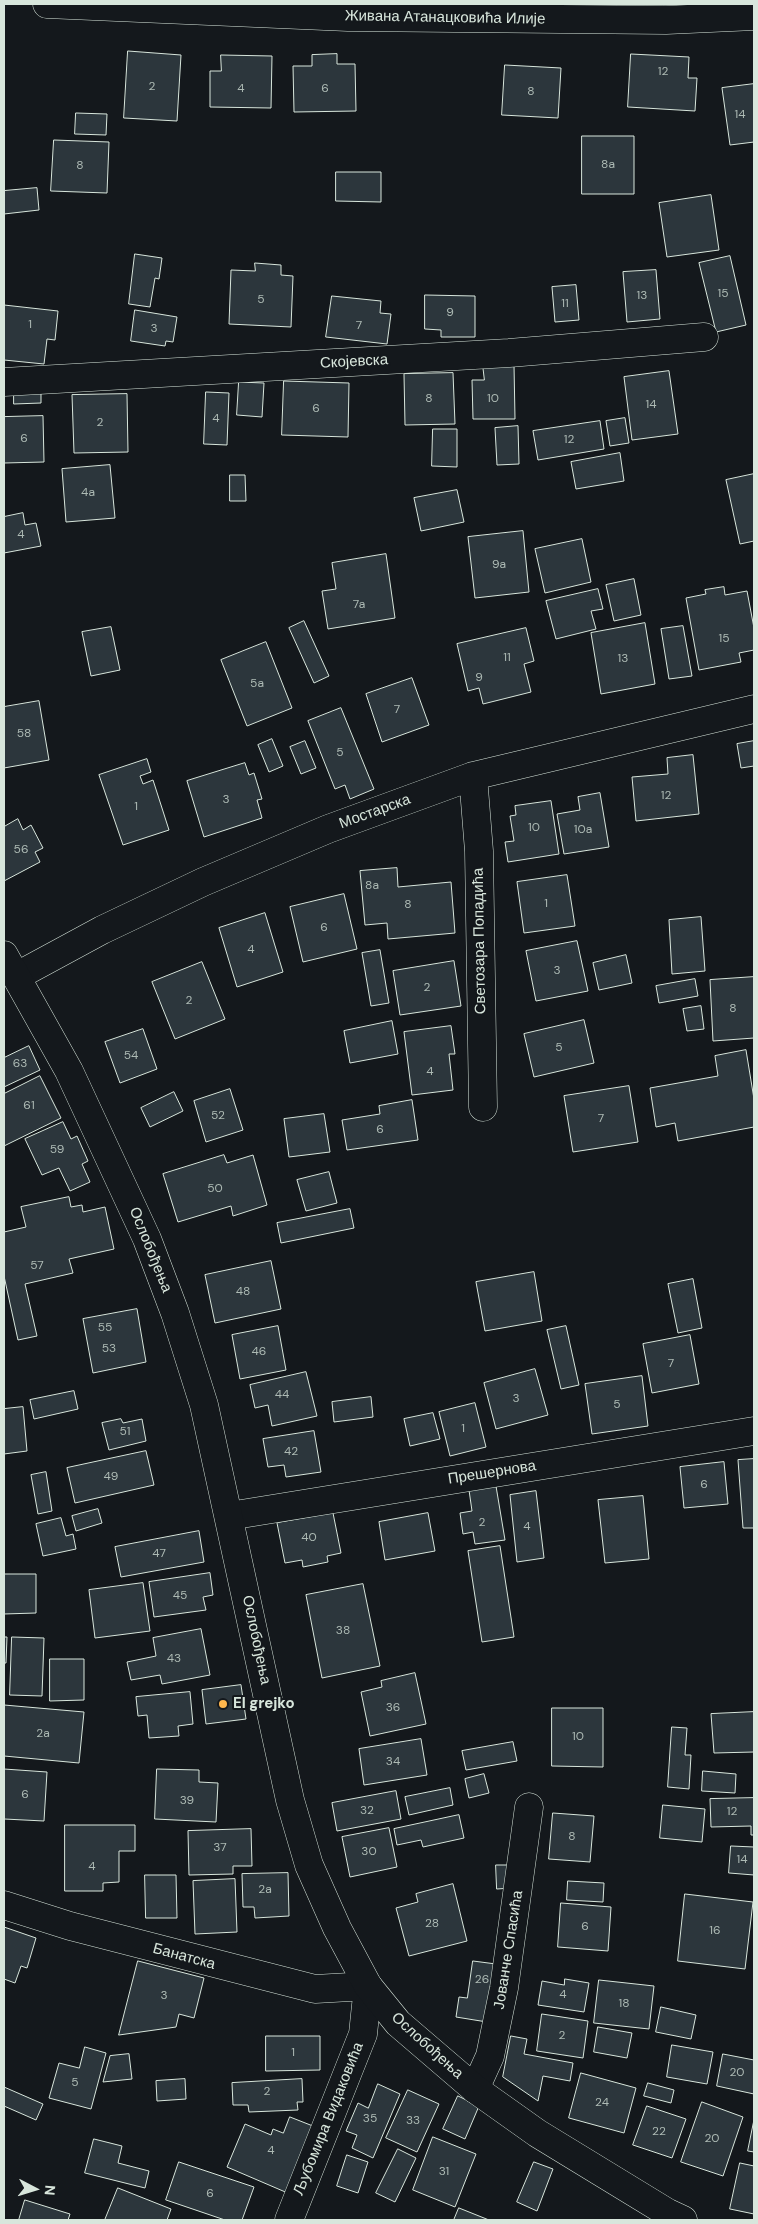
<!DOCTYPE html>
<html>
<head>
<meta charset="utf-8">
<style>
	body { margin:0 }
	#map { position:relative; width:758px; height:2224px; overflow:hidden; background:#14181c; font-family:"DM Sans",sans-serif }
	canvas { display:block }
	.frame { position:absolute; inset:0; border:5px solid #d8e6dc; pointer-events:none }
	.north { position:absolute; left:10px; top:2164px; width:50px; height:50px; -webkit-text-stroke:4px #14181c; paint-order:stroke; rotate:95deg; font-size:14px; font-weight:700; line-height:20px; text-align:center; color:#d8e6dc }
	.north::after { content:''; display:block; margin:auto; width:18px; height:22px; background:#d8e6dc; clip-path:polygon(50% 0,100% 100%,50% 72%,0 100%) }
</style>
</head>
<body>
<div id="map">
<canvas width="758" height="2224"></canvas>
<div class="frame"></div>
<div class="north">N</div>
</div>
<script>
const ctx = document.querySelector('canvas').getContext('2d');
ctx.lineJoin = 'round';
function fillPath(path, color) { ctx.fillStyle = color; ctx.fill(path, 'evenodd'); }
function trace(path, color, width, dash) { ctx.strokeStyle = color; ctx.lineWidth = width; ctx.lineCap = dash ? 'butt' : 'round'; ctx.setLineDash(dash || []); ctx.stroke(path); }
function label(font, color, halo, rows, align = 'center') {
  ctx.font = font + ' "DM Sans",sans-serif'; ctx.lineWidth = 4; ctx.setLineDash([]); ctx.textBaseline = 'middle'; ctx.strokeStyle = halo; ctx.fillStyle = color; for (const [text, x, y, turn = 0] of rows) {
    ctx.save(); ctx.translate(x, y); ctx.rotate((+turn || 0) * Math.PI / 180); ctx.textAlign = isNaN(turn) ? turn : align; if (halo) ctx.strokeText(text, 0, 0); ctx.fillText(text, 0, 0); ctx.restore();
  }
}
const building = new Path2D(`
	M128,51L181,55L177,121L124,118Z
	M337,54V64H355L356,111L294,112L293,66H312V55Z
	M631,54L689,57L688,78H697L695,111L628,107Z
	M221,55L272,56L271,108L210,107V71H221Z
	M505,65L561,68L558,118L502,115Z
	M754,84V142L730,145L722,88Z
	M76,113L107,114L106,135L75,134Z
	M582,136H634V194H582Z
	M54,140L109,142L107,193L51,191Z
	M336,172H381V202L336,201Z
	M37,188L39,210L4,214V191Z
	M711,195L719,250L667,257L659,203Z
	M135,254L162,258L159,279L155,278L150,307L129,304Z
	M730,256L746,325L716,332L699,263Z
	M255,263L281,265V275L293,276L291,327L229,324L231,270L255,271Z
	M656,270L660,319L627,322L623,272Z
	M576,285L579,320L555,322L552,287Z
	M425,295L475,296V337H441V330L425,329Z
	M332,296L381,301L380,313L391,314L387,344L326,337Z
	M4,305L58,311L55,340L47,339L44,364L4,360Z
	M135,310L177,317L173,342L166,341L165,346L131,341Z
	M483,365H514L515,419H473L472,380H484Z
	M669,371L678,434L632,440L624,377Z
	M453,373L455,424L405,425L404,374Z
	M284,381L349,383L348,437L282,435Z
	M239,382L264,383L262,417L237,415Z
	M14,391H41V403L14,404Z
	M206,392L229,393L227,445L204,444Z
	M127,394L128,452L74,453L72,395Z
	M43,416L44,462L4,463V417Z
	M625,418L629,443L610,446L606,421Z
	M600,421L604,449L538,460L533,431Z
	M518,426L519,464L497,465L495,428Z
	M433,429H457V467L432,466Z
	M620,453L624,481L576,489L571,462Z
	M110,465L115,518L66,522L62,469Z
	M754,474V541L740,544L726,480Z
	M230,475H245L246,501H230Z
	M457,490L464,522L421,531L414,498Z
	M23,513L25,525L36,523L41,546L4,553V517Z
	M523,531L529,592L475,598L468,537Z
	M582,539L591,582L545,593L535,549Z
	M386,554L395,618L328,629L322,591L336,589L332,563Z
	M634,579L641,615L614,621L606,585Z
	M724,587L725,595L747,591L754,628V650L739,653L741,662L699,670L686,598L706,594L705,590Z
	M598,589L603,609L591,611L596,629L556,639L546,601Z
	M304,621L329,676L314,683L289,628Z
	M645,623L655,684L601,694L591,633Z
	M683,626L692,676L669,679L661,629Z
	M111,627L120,670L91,676L82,632Z
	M526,628L534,661L524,664L531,692L483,704L479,688L468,691L457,644Z
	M266,642L292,708L247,726L221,660Z
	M412,678L429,725L382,742L366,694Z
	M39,701L49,760L4,768V707Z
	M341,708L374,789L350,799L345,785L335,789L308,721Z
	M272,739L283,766L269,772L258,745Z
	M305,741L316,768L301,774L290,747Z
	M754,741V766L741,768L737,744Z
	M693,755L699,814L636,821L632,777L668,774L667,758Z
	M147,759L151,772L140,776L143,784L153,780L169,830L123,845L99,775Z
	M245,763L249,775L254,773L262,799L257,800L262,818L204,837L187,781Z
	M600,793L609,847L564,854L557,814L580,810L578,797Z
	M551,801L559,854L508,862L505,842L514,841L510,816L516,815L515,806Z
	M18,819L23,830L31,825L43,848L35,852L40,862L4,881V827Z
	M397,868L398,887L451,882L455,933L388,939L387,923L365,925L360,871Z
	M567,875L575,926L524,933L517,882Z
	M344,894L357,949L303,962L290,907Z
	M265,913L283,972L237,987L219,928Z
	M701,917L705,971L672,974L669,920Z
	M577,941L588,991L536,1001L526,951Z
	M380,950L389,1003L371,1006L362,953Z
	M626,955L632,983L599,990L593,963Z
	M454,961L461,1006L400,1015L393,971Z
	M202,962L225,1019L175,1039L152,982Z
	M754,977V1038L713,1041L710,980Z
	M695,979L698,996L659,1003L656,986Z
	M701,1006L704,1029L687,1031L683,1009Z
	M584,1020L594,1063L534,1077L524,1034Z
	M392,1021L398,1054L350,1063L344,1031Z
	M451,1026L455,1054H449L453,1090L412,1095L404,1032Z
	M143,1029L157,1069L120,1083L105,1042Z
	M29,1046L40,1070L4,1087V1058Z
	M746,1050L754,1099V1127L678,1141L675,1123L656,1127L650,1088L718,1076L715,1056Z
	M40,1076L61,1118L4,1146V1094Z
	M629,1086L638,1142L573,1152L564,1096Z
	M230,1089L243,1130L206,1142L194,1101Z
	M174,1092L183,1111L150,1127L141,1108Z
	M412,1100L418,1140L347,1150L342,1120L380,1114L379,1106Z
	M324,1114L330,1152L289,1157L284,1119Z
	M63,1122L71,1139L77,1136L88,1161L82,1164L90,1182L70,1191L59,1168L42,1175L25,1139Z
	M224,1155L227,1163L253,1155L267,1205L233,1216L231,1206L178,1222L163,1174Z
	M329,1172L337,1203L306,1211L297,1180Z
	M69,1197L71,1207L82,1205L83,1212L105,1207L114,1249L69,1259L73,1273L25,1284L37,1336L18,1340L4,1276V1232L26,1227L21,1207Z
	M350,1209L354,1228L281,1243L277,1223Z
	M271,1261L281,1309L215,1323L205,1275Z
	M534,1272L542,1321L485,1331L476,1282Z
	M693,1279L702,1328L678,1333L668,1284Z
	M137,1309L146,1362L93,1373L83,1319Z
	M278,1326L286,1370L240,1379L232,1335Z
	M566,1326L579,1385L561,1389L547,1330Z
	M690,1335L699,1384L652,1393L643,1344Z
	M535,1369L548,1415L496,1429L484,1383Z
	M306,1372L317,1416L272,1426L268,1405L255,1408L250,1385Z
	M642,1376L648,1426L592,1434L585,1384Z
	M74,1391L78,1409L34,1419L30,1400Z
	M371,1397L373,1417L334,1422L332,1402Z
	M475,1403L486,1447L450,1456L439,1412Z
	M23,1407L27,1451L4,1454V1409Z
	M433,1413L440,1439L410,1446L404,1419Z
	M121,1419L123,1423L142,1419L146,1441L109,1450L102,1423Z
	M314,1431L321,1472L286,1477L284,1465L268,1467L263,1439Z
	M146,1451L154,1485L75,1503L67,1468Z
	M754,1459V1528H743L738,1460Z
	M724,1462L728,1504L684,1508L680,1467Z
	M46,1472L52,1511L38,1514L31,1475Z
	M496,1486L505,1540L475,1544L473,1532L463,1534L460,1513L472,1511L469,1490Z
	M536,1491L544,1558L517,1562L510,1495Z
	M643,1496L649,1559L605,1563L598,1500Z
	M98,1509L102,1523L76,1531L72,1516Z
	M333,1513L341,1553L327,1556L328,1562L303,1567L302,1560L285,1563L277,1523Z
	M428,1513L435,1551L385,1560L379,1522Z
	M61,1518L66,1536L73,1534L76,1549L43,1556L36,1524Z
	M199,1531L204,1562L121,1577L115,1547Z
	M500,1546L514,1637L482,1642L468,1551Z
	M210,1573L213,1595L203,1597L206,1610L154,1617L149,1582Z
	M4,1574H36V1613L4,1614Z
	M143,1583L150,1631L95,1638L89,1590Z
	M363,1584L380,1666L322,1678L306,1595Z
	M201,1629L210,1675L162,1684L160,1675L131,1680L127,1662L156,1656L153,1638Z
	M4,1637H7L6,1663H4Z
	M12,1637L44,1638L42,1696L10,1695Z
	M50,1659H84V1700L50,1701Z
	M415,1673L426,1724L370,1736L361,1692L382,1687L381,1681Z
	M241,1685L246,1719L206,1724L202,1690Z
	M190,1692L193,1724L178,1726L179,1736L149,1738L147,1715L138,1716L136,1697Z
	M4,1705L84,1712L79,1763L4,1756Z
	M552,1708H603V1767L552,1766Z
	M754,1712V1752L714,1753L711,1714Z
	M672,1727L687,1728L685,1755H691L689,1789L668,1787Z
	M421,1739L427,1775L364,1785L359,1749Z
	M513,1742L517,1761L466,1770L462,1751Z
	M4,1769L47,1772L44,1821L4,1819Z
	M157,1769L199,1770V1782L218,1783L216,1822L155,1819Z
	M703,1771L736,1774L735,1793L702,1791Z
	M484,1774L489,1793L469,1798L465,1779Z
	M450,1788L453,1805L409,1815L405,1797Z
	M396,1791L401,1819L337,1831L332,1803Z
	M754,1798V1835H751V1826L711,1827L710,1799Z
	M663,1805L705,1809L702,1842L660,1838Z
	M553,1813L594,1816L590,1862L549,1859Z
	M459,1815L464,1838L423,1847L421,1840L397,1845L394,1829Z
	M65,1825H135V1851H119V1882L103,1883V1891H65Z
	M389,1828L397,1867L350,1877L342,1837Z
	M251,1829L252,1866H233V1874L189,1875L188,1831Z
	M731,1846L754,1847V1875L729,1873Z
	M496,1865H512V1888L497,1889Z
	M288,1873L289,1916L255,1918L254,1907H243L242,1874Z
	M145,1875H176L177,1918H146Z
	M235,1879L237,1932L195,1934L193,1881Z
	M568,1881L604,1883L603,1902L567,1900Z
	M453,1884L467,1941L409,1956L396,1908L418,1902L416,1894Z
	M685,1894L753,1902L745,1969L678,1961Z
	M561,1903L611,1907L608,1951L558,1947Z
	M4,1927L36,1938L27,1968L21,1966L15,1983L4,1979Z
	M138,1961L204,1978L194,2018L179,2014L176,2027L119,2035Z
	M473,1961L496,1964L487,2022L456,2017L459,1997L467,1998Z
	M565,1979L589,1983L584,2012L538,2005L542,1981L564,1985Z
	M599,1980L654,1986L649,2029L594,2023Z
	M661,2007L696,2015L691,2039L656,2032Z
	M542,2014L588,2021L583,2058L537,2051Z
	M598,2027L632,2033L627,2058L594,2052Z
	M266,2036H320V2070L266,2071Z
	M511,2036L527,2039L524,2054L573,2063L570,2081L543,2076L538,2101L503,2077Z
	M672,2045L713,2052L707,2084L667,2077Z
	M85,2047L106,2053L91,2109L49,2098L59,2063L79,2068Z
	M129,2054L132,2079L103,2082L110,2056Z
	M723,2054L754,2060V2094L717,2086Z
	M581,2073L636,2088L624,2133L569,2118Z
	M185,2079L186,2099L157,2101L156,2081Z
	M302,2079L303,2102H297L298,2110L249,2112L248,2105H233L232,2083Z
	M648,2083L674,2090L671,2103L644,2096Z
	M378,2084L400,2094L373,2158L352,2148L357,2135L346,2131L358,2103L368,2108Z
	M4,2087L43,2104L36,2120L4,2106Z
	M408,2090L439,2104L417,2152L386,2138Z
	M458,2096L479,2106L465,2139L443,2129Z
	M702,2102L743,2117L723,2176L681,2162Z
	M647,2106L686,2119L672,2158L633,2145Z
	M290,2117L318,2128L290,2194L227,2167L245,2124L271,2135L273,2129L283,2133Z
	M754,2120V2152L748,2151Z
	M433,2137L476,2154L455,2207L413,2190Z
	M94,2139L122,2146L118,2163L149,2171L145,2188L85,2173Z
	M398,2149L416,2158L395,2202L376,2193Z
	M347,2155L368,2162L358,2193L337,2186Z
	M179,2162L254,2187L242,2220H225L166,2200Z
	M534,2162L553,2169L537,2211L517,2202Z
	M740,2163L754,2166V2214L730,2209Z
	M118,2188L171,2209L167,2220H105Z
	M25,2200L70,2214L68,2220H19Z
	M459,2208L489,2220H454Z`);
fillPath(building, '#2c363c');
trace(building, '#d8e6dc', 1);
const street = new Path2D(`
	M47,4L348,17L666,20L754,16
	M4,382L509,353L704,337
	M473,776L479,851L483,1107
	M17,976L102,930L203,882L328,829L473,776L754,709
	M229,1516L754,1431
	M4,1905L70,1926L315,1989L368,1986L363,2034L289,2220
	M475,2089L490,2056L504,1988L529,1807`);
const secondary = new Path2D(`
	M4,955L69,1071L147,1239L175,1313L204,1405L290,1800L309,1865L337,1928L368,1986L398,2023L475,2089L537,2133L668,2213L683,2220`);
trace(street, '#d8e6dc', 29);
trace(secondary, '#d8e6dc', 29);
trace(street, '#14181c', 28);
trace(secondary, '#14181c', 28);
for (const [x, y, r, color] of [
	[223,1704,5,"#ffb74d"]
]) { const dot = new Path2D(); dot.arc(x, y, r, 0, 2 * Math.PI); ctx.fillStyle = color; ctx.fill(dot); trace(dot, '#14181c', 2); }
label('12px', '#adbab4', null, [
	["12",663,72],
	["2",152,87],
	["4",241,89],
	["6",325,89],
	["8",531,92],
	["14",740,115],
	["8a",608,165],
	["8",80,166],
	["15",723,294],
	["13",642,296],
	["5",261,300],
	["11",565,304],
	["9",450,313],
	["1",30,325],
	["7",359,326],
	["3",154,329],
	["8",429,399],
	["10",493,399],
	["14",651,405],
	["6",316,409],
	["4",216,419],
	["2",100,423],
	["6",24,439],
	["12",569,440],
	["4a",88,493],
	["4",21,535],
	["9a",499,565],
	["7a",359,605],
	["15",724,639],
	["11",507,658],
	["13",623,659],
	["9",479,678],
	["5a",257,684],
	["7",397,710],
	["58",24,734],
	["5",340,753],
	["12",666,796],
	["3",226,800],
	["1",136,807],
	["10",534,828],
	["10a",583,830],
	["56",21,850],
	["8a",372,886],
	["1",546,904],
	["8",408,905],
	["6",324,928],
	["4",251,950],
	["3",557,971],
	["2",427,988],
	["2",189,1001],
	["8",733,1009],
	["5",559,1048],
	["54",131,1056],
	["63",20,1064],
	["4",430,1072],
	["61",29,1106],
	["52",218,1116],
	["7",601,1119],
	["6",380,1130],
	["59",57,1150],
	["50",215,1189],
	["57",37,1266],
	["48",243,1292],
	["55",105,1328],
	["53",109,1349],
	["46",259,1352],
	["7",671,1364],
	["44",282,1395],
	["3",516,1399],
	["5",617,1405],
	["1",463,1429],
	["51",125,1432],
	["42",291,1452],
	["49",111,1477],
	["6",704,1485],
	["2",482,1523],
	["4",527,1527],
	["40",309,1538],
	["47",159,1554],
	["45",180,1596],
	["38",343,1631],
	["43",174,1659],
	["36",393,1708],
	["2a",43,1734],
	["10",578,1737],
	["34",393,1762],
	["6",25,1795],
	["39",187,1801],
	["32",367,1811],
	["12",732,1812],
	["8",572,1837],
	["37",220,1848],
	["30",369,1852],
	["14",742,1860],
	["4",92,1867],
	["2a",265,1890],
	["28",432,1924],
	["6",585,1927],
	["16",715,1931],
	["26",482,1980],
	["4",563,1995],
	["3",164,1996],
	["18",624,2004],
	["2",562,2036],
	["1",293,2053],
	["20",737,2073],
	["5",75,2083],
	["2",267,2092],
	["24",602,2103],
	["35",370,2119],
	["33",413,2121],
	["22",659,2132],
	["20",712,2139],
	["4",271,2151],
	["31",444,2172],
	["6",210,2194]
]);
label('15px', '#d8e6dc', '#14181c', [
	["Живана Атанацковића Илије",445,18,1],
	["Скојевска",354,362,-3],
	["Мостарска",375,812,-20],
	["Светозара Попадића",480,941,-91],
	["Ослобођења",150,1250,68],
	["Прешернова",492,1473,-9],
	["Ослобођења",256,1640,78],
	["Јованче Спасића",509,1950,-81],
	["Банатска",184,1957,15],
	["Ослобођења",427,2046,42],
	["Љубомира Видаковића",329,2119,-68]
]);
label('bold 15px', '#d8e6dc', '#14181c', [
	["El grejko",233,1704]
], 'left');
</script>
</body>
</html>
